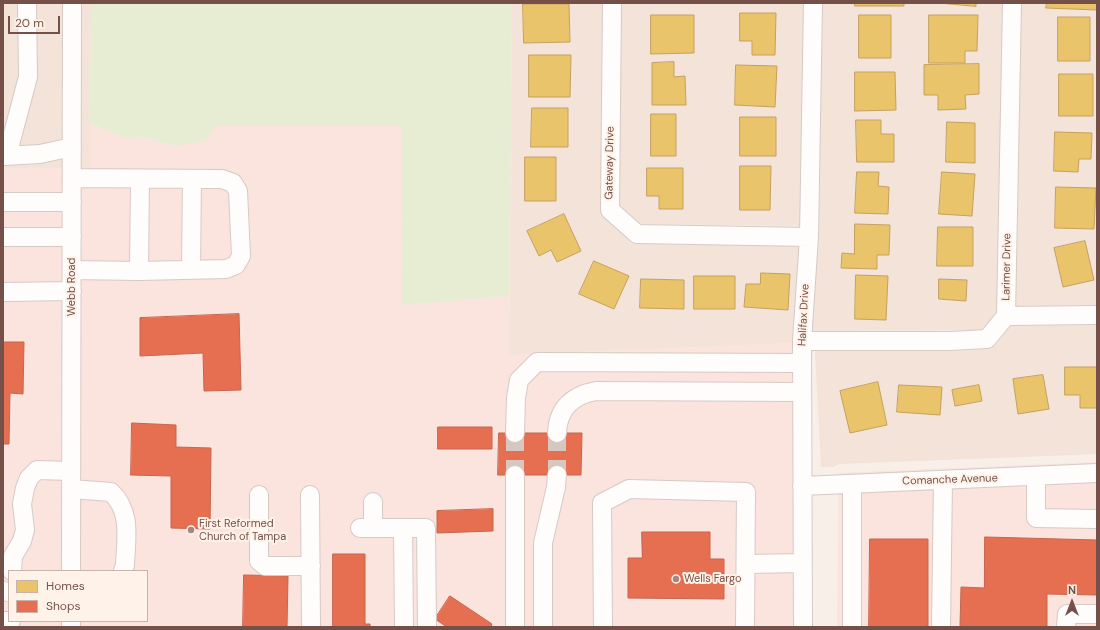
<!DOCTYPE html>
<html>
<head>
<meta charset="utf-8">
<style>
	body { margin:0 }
	#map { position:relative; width:1100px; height:630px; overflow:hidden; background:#f7efe8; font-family:"DM Sans",sans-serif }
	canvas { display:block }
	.frame { position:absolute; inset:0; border:4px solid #755048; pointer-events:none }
	.legend { position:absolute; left:8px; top:570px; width:140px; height:52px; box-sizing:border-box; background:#fff3e9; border:1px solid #c8b2a9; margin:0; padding:5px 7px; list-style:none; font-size:12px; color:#755048 }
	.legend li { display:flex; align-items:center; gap:8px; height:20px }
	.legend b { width:20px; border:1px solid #c8b2a9 }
	.north { position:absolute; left:1052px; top:582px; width:40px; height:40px; -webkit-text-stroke:3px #fff3e9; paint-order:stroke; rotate:0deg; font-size:11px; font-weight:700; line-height:16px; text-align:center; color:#755048 }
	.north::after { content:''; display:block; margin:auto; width:14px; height:18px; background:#755048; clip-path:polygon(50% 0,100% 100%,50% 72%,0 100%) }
	.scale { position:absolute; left:8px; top:16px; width:52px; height:18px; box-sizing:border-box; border:2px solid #755048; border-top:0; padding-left:5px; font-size:12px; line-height:14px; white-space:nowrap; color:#755048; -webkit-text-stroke:3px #fff3e9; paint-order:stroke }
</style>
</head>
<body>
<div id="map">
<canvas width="1100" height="630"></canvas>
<div class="frame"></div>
<ul class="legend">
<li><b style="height:11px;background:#e9c46a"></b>Homes</li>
<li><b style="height:11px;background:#e76f51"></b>Shops</li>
</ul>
<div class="north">N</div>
<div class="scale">20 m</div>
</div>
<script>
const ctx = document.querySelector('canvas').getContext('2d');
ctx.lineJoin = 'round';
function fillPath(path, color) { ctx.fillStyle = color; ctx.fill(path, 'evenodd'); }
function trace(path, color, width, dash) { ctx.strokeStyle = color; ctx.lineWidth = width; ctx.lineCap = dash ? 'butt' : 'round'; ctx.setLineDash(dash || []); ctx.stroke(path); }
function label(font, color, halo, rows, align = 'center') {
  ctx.font = font + ' "DM Sans",sans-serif'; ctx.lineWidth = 4; ctx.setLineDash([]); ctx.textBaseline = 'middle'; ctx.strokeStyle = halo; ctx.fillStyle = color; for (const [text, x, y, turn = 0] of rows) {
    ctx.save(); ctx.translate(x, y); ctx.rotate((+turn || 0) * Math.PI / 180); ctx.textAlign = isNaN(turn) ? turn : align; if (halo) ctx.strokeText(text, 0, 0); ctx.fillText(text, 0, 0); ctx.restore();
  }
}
fillPath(new Path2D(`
	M3,3H63V168L3,169Z
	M81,3H91L90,168H81Z
	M512,3H603L601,210L604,217L631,242L637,244L800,246L793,343L509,355Z
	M621,3H805L801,226L640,224L619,205Z
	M822,3H1003L997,312L983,330L812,331L818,237Z
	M1021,3H1097V305L1015,306Z
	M1097,325V454L839,464L834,467H821L815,351H951L988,349L994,346L1010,326Z`), '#f3e3d8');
fillPath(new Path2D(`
	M90,123L125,138L142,137L176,146L214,126H401L402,305L509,296V355L793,343L794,627H80V621H147V571H80L81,168H90Z
	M63,168V571H9V621H63V627H3V169Z
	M1097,462V627H837L839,473Z`), '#fbe3de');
fillPath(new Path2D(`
	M91,3H512L509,296L402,305L401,126H214L205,141L176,146L142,137L125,138L90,123Z`), '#e6edd2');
const homes = new Path2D(`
	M855,3H904V6H855Z
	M939,3H976V6Z
	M1047,3H1097V10L1046,8Z
	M523,4H569L570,42L524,43Z
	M740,13H776L775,55H752V41H740Z
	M651,15H694V53L651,54Z
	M859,15H891V58H859Z
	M929,15H978L977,51H965V63H929Z
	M1058,17H1090V61H1058Z
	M529,55H571L570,97H529Z
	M674,62V77L685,76L686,105H652V63Z
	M979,64V94L965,95L966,109L938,110V95H924V65Z
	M736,65L777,66L775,107L735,105Z
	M855,72H895L896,110L855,111Z
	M1059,74H1093V116H1059Z
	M532,108H568V147H531Z
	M651,114H676V156H651Z
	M740,117H776V156H740Z
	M856,120H881V134H894V162H857Z
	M947,122L975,123V163L946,162Z
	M1055,132L1092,133L1091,159H1079L1078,172L1054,171Z
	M525,157H556V201H525Z
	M740,166H771L770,210H740Z
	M647,168H683V209H659V196H647Z
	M857,172H879L878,186L889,187L888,214L855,213Z
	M942,172L975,174L972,216L939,214Z
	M1056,187L1096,188L1094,229L1055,228Z
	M564,214L581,251L557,262L551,250L539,256L527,231Z
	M855,224L890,225L889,255H877V269L841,268L842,253L854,254Z
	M938,227H973V266H937Z
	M1085,241L1094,280L1063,287L1054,248Z
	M594,261L629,276L614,309L579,294Z
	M761,273L790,274L788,310L744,307L746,284H760Z
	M856,275L888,276L886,320L855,319Z
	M694,276H735V309H694Z
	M641,279L684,280V309L640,308Z
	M939,279L967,280L966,301L939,299Z
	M1065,367H1097V408H1080V395H1065Z
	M1043,375L1049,409L1018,414L1013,379Z
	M878,382L887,425L850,433L840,391Z
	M899,385L942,387L940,415L897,412Z
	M979,385L982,401L955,406L952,390Z`);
fillPath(homes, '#e9c46a');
trace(homes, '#c6a160', 1);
const shops = new Path2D(`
	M239,314L241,390L204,391L203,353L140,356V318Z
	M3,342H24L23,394L10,393L9,444H3Z
	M132,423L176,425V447L211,448L210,529L171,528V476L131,475Z
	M438,427H492V449H438Z
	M499,433H582L581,475H498Z
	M493,509V531L437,533V511Z
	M642,532H710V559H724V599L628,598V558H642Z
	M985,537L1097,540V595L1047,594V627H960L961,587L984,588Z
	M870,539H928V627H869Z
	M333,554H365V624H370V627H333Z
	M244,575L288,576L287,627H243Z
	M450,596L492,624L491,627H447L435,619Z`);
fillPath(shops, '#e76f51');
trace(shops, '#c5664e', 1);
trace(new Path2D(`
	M515,433V475
	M557,433V475`), '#d6c7c0', 18, [18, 9]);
const minor = new Path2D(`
	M612,3L610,210L637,234L809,237
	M3,156L40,154L72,147
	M7,156L28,77L27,3
	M72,178L222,179L233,183L238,191L241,256L236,265L226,269L139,271L72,270
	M3,202H72
	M3,237H72
	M191,270L192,179
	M139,271L140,179
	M3,292L72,291
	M1006,316L1097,315
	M802,341H951L987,339L1006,316L1012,3
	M515,433L516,398L519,380L537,362L802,363
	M557,433C558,408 573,395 596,391L802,392
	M515,475V627
	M1036,476V518L1097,519
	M802,486L1097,473
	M71,489L111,492C132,512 126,538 125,565L123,571
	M259,495V561L265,566H311
	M310,495L311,627
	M373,502V528
	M360,528H403L404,627
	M403,528H426L427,627
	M746,564L802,563
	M12,571L13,556L22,541L25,530L22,504L25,488L29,478L37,470L71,471
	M71,571L72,3
	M3,591L9,592
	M3,621H11
	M71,621V627
	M543,627V543L556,487L557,475
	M603,627L602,503L629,489L746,492L745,627
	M803,627L802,341L809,237L813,3
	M852,627V484
	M941,627L943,480
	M1066,627L1067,614H1097`);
trace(minor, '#d6cac5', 20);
trace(minor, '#fefdfc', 18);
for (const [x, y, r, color] of [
	[191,530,4,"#a28880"],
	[676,579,4,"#a28880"]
]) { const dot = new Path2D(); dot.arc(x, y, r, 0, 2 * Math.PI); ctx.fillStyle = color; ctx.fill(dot); trace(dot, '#fff3e9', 1.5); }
label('11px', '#755048', '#fff3e9', [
	["Gateway Drive",610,163,-89],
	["Larimer Drive",1007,267,-89],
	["Webb Road",72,287,-90],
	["Halifax Drive",804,315,-87],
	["Comanche Avenue",950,480,-2]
]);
label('11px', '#755048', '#fff3e9', [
	["First Reformed",199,524],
	["Church of Tampa",199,537],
	["Wells Fargo",684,579]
], 'left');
</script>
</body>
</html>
